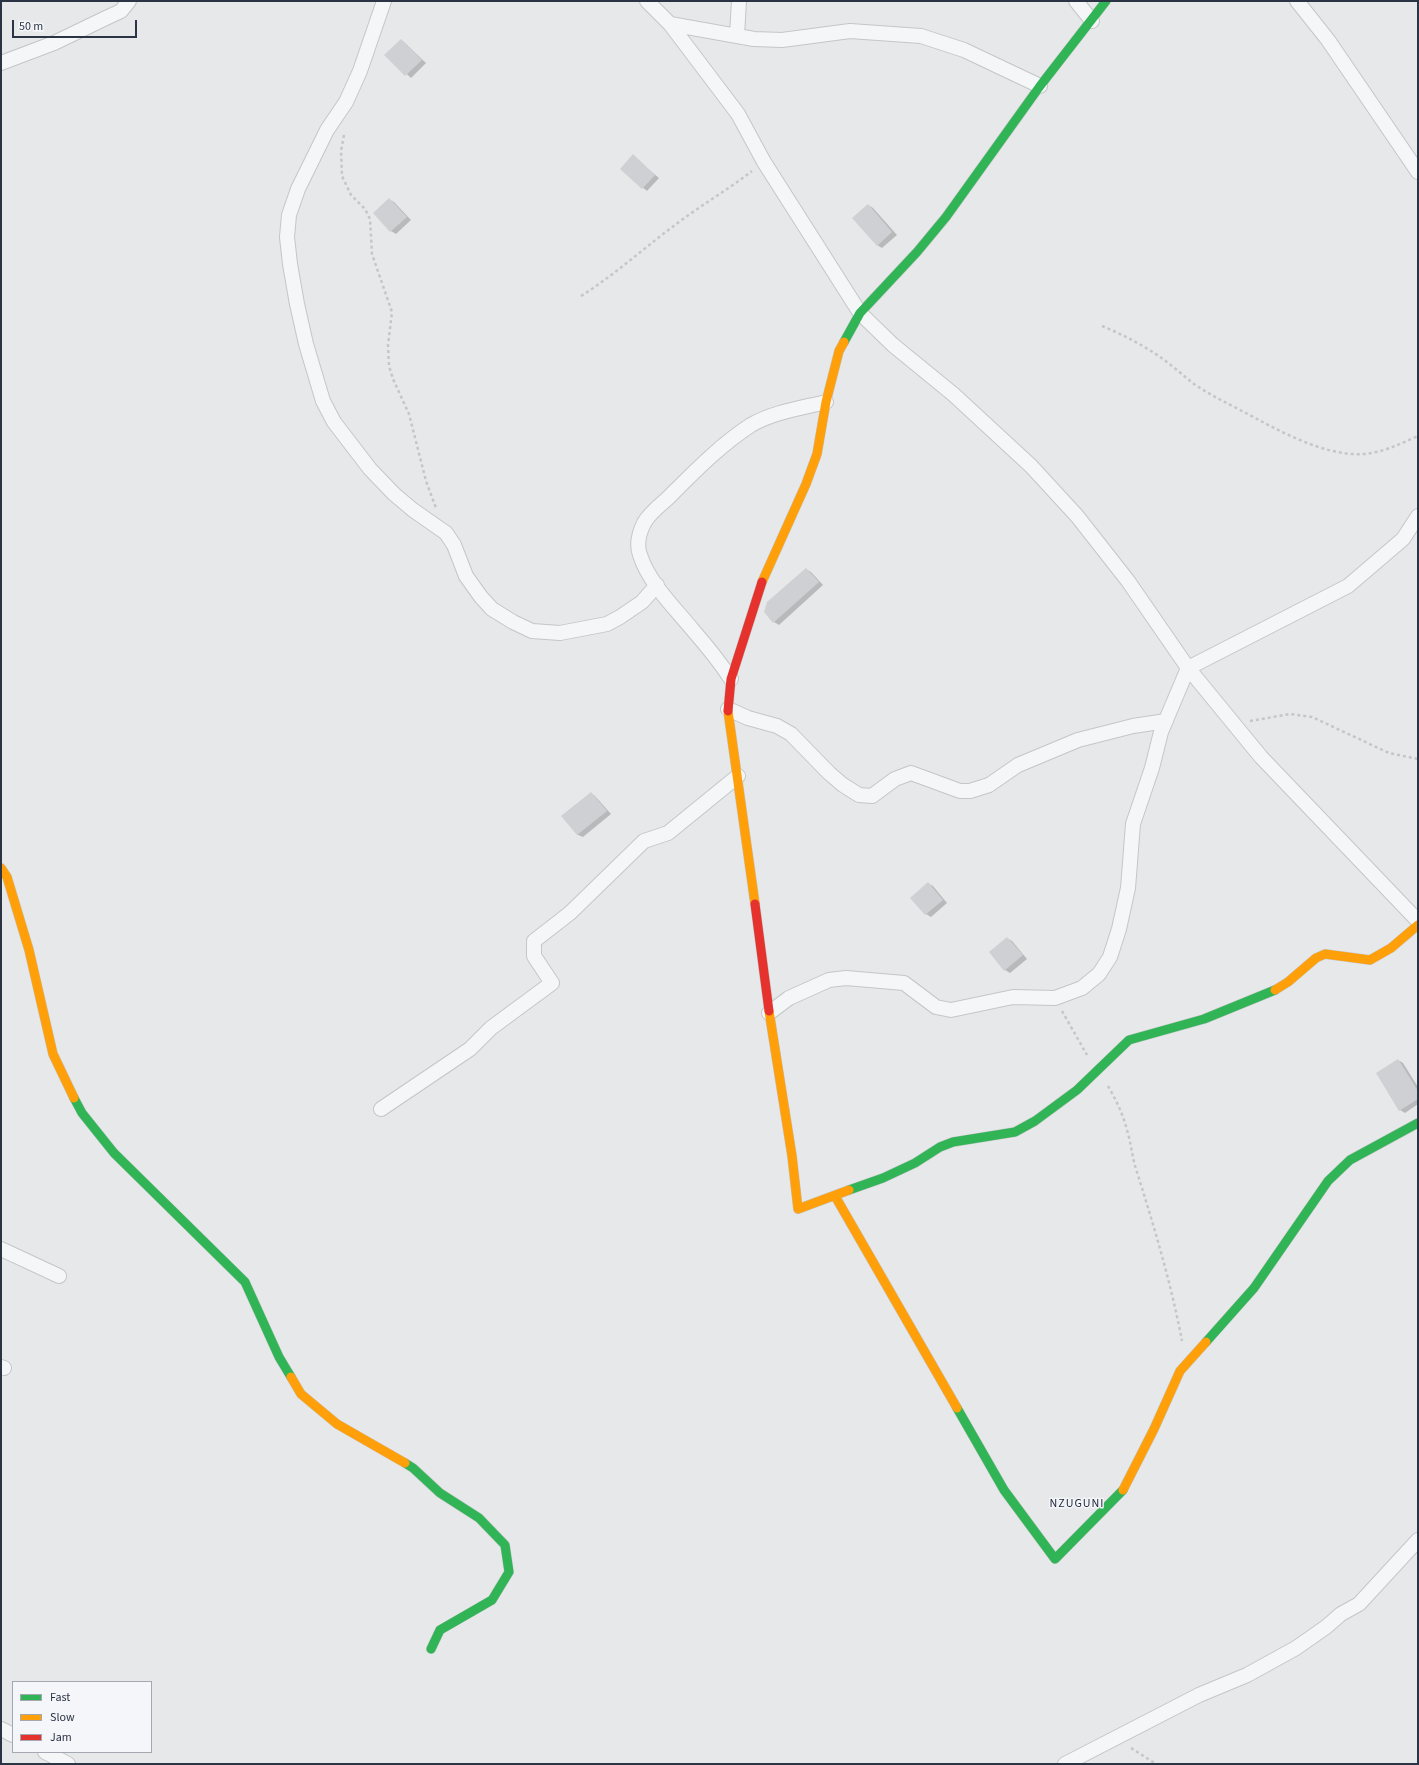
<!DOCTYPE html>
<html>
<head>
<meta charset="utf-8">
<style>
	body { margin:0 }
	#map { position:relative; width:1419px; height:1765px; overflow:hidden; background:#e6e8ea; font-family:"Source Sans 3",sans-serif }
	canvas { display:block }
	.frame { position:absolute; inset:0; border:2px solid #2b3445; pointer-events:none }
	.legend { position:absolute; left:12px; top:1681px; width:140px; height:72px; box-sizing:border-box; background:#f4f6f9; border:1px solid #a4a8b1; margin:0; padding:5px 7px; list-style:none; font-size:12px; color:#2b3445 }
	.legend li { display:flex; align-items:center; gap:8px; height:20px }
	.legend b { width:20px; border:1px solid #a4a8b1 }
	.scale { position:absolute; left:12px; top:20px; width:125px; height:18px; box-sizing:border-box; border:2px solid #2b3445; border-top:0; padding-left:5px; font-size:12px; line-height:14px; white-space:nowrap; color:#2b3445; -webkit-text-stroke:3px #f4f6f9; paint-order:stroke }
</style>
</head>
<body>
<div id="map">
<canvas width="1419" height="1765"></canvas>
<div class="frame"></div>
<ul class="legend">
<li><b style="height:5px;background:#30b455"></b>Fast</li>
<li><b style="height:5px;background:#ff9f0a"></b>Slow</li>
<li><b style="height:5px;background:#e5322d"></b>Jam</li>
</ul>
<div class="scale">50 m</div>
</div>
<script>
const ctx = document.querySelector('canvas').getContext('2d');
ctx.lineJoin = 'round';
function fillPath(path, color) { ctx.fillStyle = color; ctx.fill(path, 'evenodd'); }
function trace(path, color, width, dash) { ctx.strokeStyle = color; ctx.lineWidth = width; ctx.lineCap = dash ? 'butt' : 'round'; ctx.setLineDash(dash || []); ctx.stroke(path); }
function label(font, color, halo, rows, align = 'center') {
  ctx.font = font + ' "Source Sans 3",sans-serif'; ctx.lineWidth = 3; ctx.setLineDash([]); ctx.textBaseline = 'middle'; ctx.strokeStyle = halo; ctx.fillStyle = color; for (const [text, x, y, turn = 0] of rows) {
    ctx.save(); ctx.translate(x, y); ctx.rotate((+turn || 0) * Math.PI / 180); ctx.textAlign = isNaN(turn) ? turn : align; if (halo) ctx.strokeText(text, 0, 0); ctx.fillText(text, 0, 0); ctx.restore();
  }
}
fillPath(new Path2D(`
	M401,40L405,43L426,63L411,78L386,55Z
	M633,156L659,178L647,191L621,169Z
	M390,200L394,202L411,220L396,234L391,231Z
	M868,205L873,208L897,235L882,248L877,245Z
	M806,569L811,572L823,585L779,625L774,622Z
	M591,793L595,796L611,814L583,837L578,835L563,816Z
	M929,884L933,886L947,903L931,917L926,914L912,898Z
	M1007,938L1012,941L1027,959L1010,973L1005,970Z
	M1398,1060L1403,1063L1418,1087V1104L1405,1113L1400,1110Z`), '#0003');
fillPath(new Path2D(`
	M401,39L422,60L405,76L384,55Z
	M633,154L655,175L642,189L620,169Z
	M389,198L407,217L390,232L373,213Z
	M868,204L892,232L877,246L852,218Z
	M806,568L819,582L773,623L764,612L767,602Z
	M591,792L607,811L577,835L561,816Z
	M928,882L943,900L925,915L910,898Z
	M1007,937L1023,955L1004,971L989,952Z
	M1398,1059L1418,1091V1099L1399,1111L1376,1073Z`), '#ced0d3');
const street = new Path2D(`
	M384,1L360,71L346,102L327,130L298,189L289,215L287,237L290,264L297,304L306,344L323,401L334,422L370,469L394,494L413,510L446,533L454,545L466,576L481,597L492,609L513,622L532,631L560,633L607,624L620,617L642,602L657,585
	M647,1L670,24L738,114L764,162L860,313L893,345L953,394L1031,466L1077,516L1128,581L1188,668L1261,757L1418,921
	M1076,1L1092,21
	M1297,1L1328,40L1418,172
	M670,24L754,39L782,40L850,31L921,36L964,50L1040,86
	M737,35L739,1
	M1,63L54,43L108,17L121,11L129,1
	M731,679C719,661 706,645 692,629C674,607 649,583 640,555C636,544 639,533 644,523C649,514 659,506 667,499C693,473 720,445 751,425C773,412 802,408 826,402
	M728,709L748,718L777,726L791,734L829,773L843,785L859,795L872,796L895,779L911,773L960,791H970L989,785L1018,765L1078,740L1133,726L1166,721
	M769,1013L789,998L829,980L846,978L904,983L936,1007L951,1010L1013,997L1055,998L1082,988L1099,974L1110,957L1119,929L1128,888L1133,824L1152,768L1161,732L1188,668L1348,586L1403,539L1418,516
	M381,1109L470,1049L491,1028L552,983L534,956V941L570,913L644,841L668,833L738,776
	M1,1249L59,1276
	M1,1367L4,1368
	M1,1729L13,1735
	M45,1752L68,1764
	M1065,1764L1199,1695L1247,1675L1296,1648L1326,1627L1341,1614L1359,1604L1418,1540`);
const fast = new Path2D(`
	M844,342L860,313L917,252L946,217L1040,86L1106,1
	M74,1098L82,1113L114,1153L245,1282L279,1357L291,1377
	M849,1190L883,1178L915,1163L940,1147L953,1142L1015,1132L1035,1121L1077,1090L1129,1040L1204,1019L1275,990
	M1206,1342L1254,1288L1328,1181L1350,1160L1418,1123
	M957,1408L1004,1490L1055,1559L1123,1490
	M405,1463L413,1468L440,1493L479,1518L505,1545L509,1572L492,1600L440,1630L431,1649`);
const slow = new Path2D(`
	M762,582L806,484L817,454L826,402L839,351L844,342
	M728,711L755,904
	M1,868L7,877L29,950L53,1054L74,1098
	M1275,990L1288,982L1316,958L1325,954L1370,960L1391,948L1418,925
	M769,1011L792,1156L798,1209L849,1190
	M835,1196L957,1408
	M291,1377L301,1394L337,1424L405,1463
	M1123,1490L1154,1429L1180,1371L1206,1342`);
const jam = new Path2D(`
	M728,711L731,679L762,582
	M755,904L769,1011`);
trace(street, '#c4c6c8', 16);
trace(fast, '#c4c6c8', 10);
trace(slow, '#c4c6c8', 10);
trace(jam, '#c4c6c8', 10);
trace(new Path2D(`
	M344,135L341,151L342,176L351,195L365,209L370,219L372,254L392,312L388,345L389,366L393,379L409,414L426,481L436,508
	M581,296C616,274 646,246 679,222C703,204 729,189 752,171
	M1102,326C1119,333 1135,341 1151,351C1166,360 1180,373 1194,384C1210,395 1225,402 1242,411C1276,429 1324,457 1364,454C1384,452 1400,444 1418,436
	M1250,721L1290,714L1312,717L1389,753L1418,759
	M1062,1011L1087,1055
	M1108,1086C1116,1100 1123,1114 1127,1130C1131,1143 1132,1156 1136,1169C1154,1226 1171,1283 1182,1341
	M1131,1748L1156,1764`), '#c5c6ca', 2.5, [3, 3]);
trace(street, '#f5f6f7', 14);
trace(fast, '#30b455', 9);
trace(slow, '#ff9f0a', 9);
trace(jam, '#e5322d', 9);
ctx.letterSpacing = '1px';
label('12px', '#1d2536', '#f4f6f9', [
	["NZUGUNI",1077,1504]
]);
ctx.letterSpacing = '0px';
</script>
</body>
</html>
